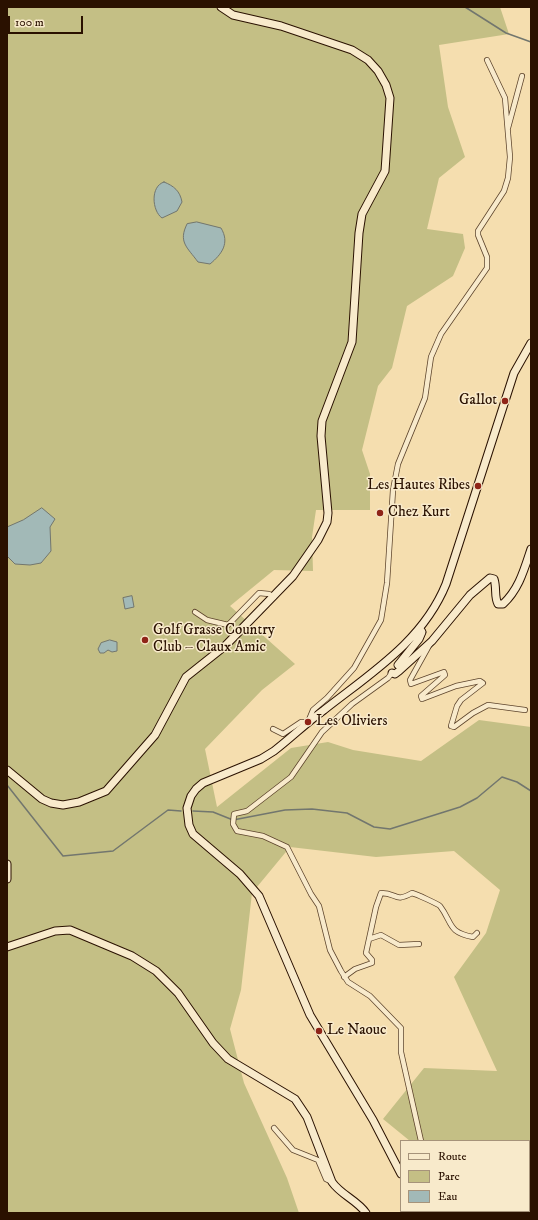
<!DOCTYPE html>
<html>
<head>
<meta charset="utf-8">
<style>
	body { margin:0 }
	#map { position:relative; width:538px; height:1220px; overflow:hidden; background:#f5deaf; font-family:"IM FELL DW Pica",serif }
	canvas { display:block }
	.frame { position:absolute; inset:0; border:8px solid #2a1100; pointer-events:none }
	.legend { position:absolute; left:400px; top:1140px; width:130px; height:72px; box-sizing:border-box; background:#f8eacb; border:1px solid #a6937a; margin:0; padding:5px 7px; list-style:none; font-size:12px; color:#2a1100 }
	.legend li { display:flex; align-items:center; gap:8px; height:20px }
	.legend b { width:20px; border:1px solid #a6937a }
	.scale { position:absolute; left:8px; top:16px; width:75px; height:18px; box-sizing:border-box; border:2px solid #2a1100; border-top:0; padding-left:5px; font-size:12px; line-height:14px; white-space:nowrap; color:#2a1100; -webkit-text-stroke:3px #f8eacb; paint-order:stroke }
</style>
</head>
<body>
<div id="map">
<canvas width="538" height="1220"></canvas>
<div class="frame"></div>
<ul class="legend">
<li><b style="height:5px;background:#f8eacb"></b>Route</li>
<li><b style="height:11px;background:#c4bf85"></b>Parc</li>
<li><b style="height:11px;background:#a2b9b7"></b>Eau</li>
</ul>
<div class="scale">100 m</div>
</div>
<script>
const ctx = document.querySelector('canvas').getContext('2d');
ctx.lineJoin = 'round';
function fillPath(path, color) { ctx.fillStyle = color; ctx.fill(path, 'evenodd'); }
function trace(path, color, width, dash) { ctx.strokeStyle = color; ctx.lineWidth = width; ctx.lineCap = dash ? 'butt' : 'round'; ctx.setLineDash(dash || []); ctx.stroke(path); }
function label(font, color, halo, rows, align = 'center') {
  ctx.font = font + ' "IM FELL DW Pica",serif'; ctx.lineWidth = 3; ctx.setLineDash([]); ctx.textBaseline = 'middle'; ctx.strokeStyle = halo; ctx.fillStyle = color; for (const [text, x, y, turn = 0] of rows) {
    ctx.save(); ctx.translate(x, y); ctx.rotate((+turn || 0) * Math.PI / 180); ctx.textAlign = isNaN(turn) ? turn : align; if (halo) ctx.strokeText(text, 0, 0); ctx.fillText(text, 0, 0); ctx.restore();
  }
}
fillPath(new Path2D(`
	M7,7H500L509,34L439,45L448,107L465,157L439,178L427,229L463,234L465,248L453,276L407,306L392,368L378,386L362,450L370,474V510H316L312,537L313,571L274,570L230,606L295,664L262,690L205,749L217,807L291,748L328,742L353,750L421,761L479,720L531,727V1213H470V1211H529V1141H410L383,1119L424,1068L497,1071L454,977L486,933L500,890L454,851L376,857L290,847L252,893L241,990L230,1029L244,1083L287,1178L299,1213H7Z`), '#c4bf85');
const water = new Path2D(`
	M164,182C174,186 180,191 182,202L177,211L162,218C152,211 150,186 164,182Z
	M197,222L221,228C230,243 222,254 210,264L198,262C187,247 178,242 187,224Z
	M42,508L55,519L50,527L51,551L41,563L30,565L15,564L7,556V527L23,520Z
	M132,596L134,607L125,609L123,598Z
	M110,640L117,642V651L112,652L108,650L104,653H100L98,649L101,643Z`);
fillPath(water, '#a2b9b7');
trace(water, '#72766e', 1);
trace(new Path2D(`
	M465,7L506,33L531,42
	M7,785L63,856L113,851L168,810L181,811
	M193,811L213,812L233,820L285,810L312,809L347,813L374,827L390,829L460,807L477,798L502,777L517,782L531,791`), '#72766e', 1.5);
const street = new Path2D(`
	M508,128L522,76
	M195,612L207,620L228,625L259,593L269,594L274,597
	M430,644L410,680L411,684L444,672L445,675L421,696L422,699L456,686L480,681L483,683L461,700L457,706L451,726L454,727L473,713L488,705L525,710
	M392,673L388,678L352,704L322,732L291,777L247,811L234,814L233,824L237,831L263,836L287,847L311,894L319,906L330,950L341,971L348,982L370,996L401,1028V1052L421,1141
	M273,729L283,734L301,722H308L313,710L327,698L354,668L381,620L387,583L393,490L398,464L425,398L431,357L441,334L487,268V257L478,235V231L504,191L508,178L510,157L505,98L487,60
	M369,939L381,935L399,945L419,944
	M344,977L355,969L372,963V960L366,953L376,907L381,893C398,893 394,903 412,893C416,894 438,904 440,906C453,923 447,932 473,937L477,933
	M274,1128L293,1150L318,1160L326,1179L332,1182
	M447,1211L448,1213`);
const secondary = new Path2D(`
	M398,665L419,639L422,632L420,629
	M392,673L395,674L399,671L432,641L470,595L490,578L494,579C497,588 494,597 498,604H503C519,589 524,570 531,549
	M7,770L42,799L51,803L63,805L79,802L106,791L155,735L186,677L225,646L293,576L318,540L327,522L328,513L321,436L322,421L352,342L359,233L362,214L385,171L390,98L386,85L378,71L368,60L352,50L281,26L233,15L221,7
	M7,864V879
	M7,947L55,931L70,930L132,956L156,971L178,993L213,1043L228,1059L295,1099L307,1117L332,1182C341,1195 357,1200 366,1213
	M401,1174L373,1120L310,1015L259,896L240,874L193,834L189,825L187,808L191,796L196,789L203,783L261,759L274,751C291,738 306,723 324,710C371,673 423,641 446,584L514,373L531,343
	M419,1211L420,1213`);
trace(street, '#5d442c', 6);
trace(secondary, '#2a1100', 9);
trace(street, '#f8eacb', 4.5);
trace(secondary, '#f8eacb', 7);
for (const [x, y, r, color] of [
	[505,401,4,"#8f2418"],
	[478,486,4,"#8f2418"],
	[380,513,4,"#8f2418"],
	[145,640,4,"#8f2418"],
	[308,722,4,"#8f2418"],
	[319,1031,4,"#8f2418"]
]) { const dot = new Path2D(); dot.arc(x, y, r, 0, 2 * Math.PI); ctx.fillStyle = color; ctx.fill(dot); trace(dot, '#f8eacb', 1.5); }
label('15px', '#2a1100', '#f8eacb', [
	["Gallot",497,401,"right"],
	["Les Hautes Ribes",470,486,"right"],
	["Chez Kurt",388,513],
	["Golf Grasse Country",153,631],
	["Club – Claux Amic",153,648],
	["Les Oliviers",316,722],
	["Le Naouc",327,1031]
], 'left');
</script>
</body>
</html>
